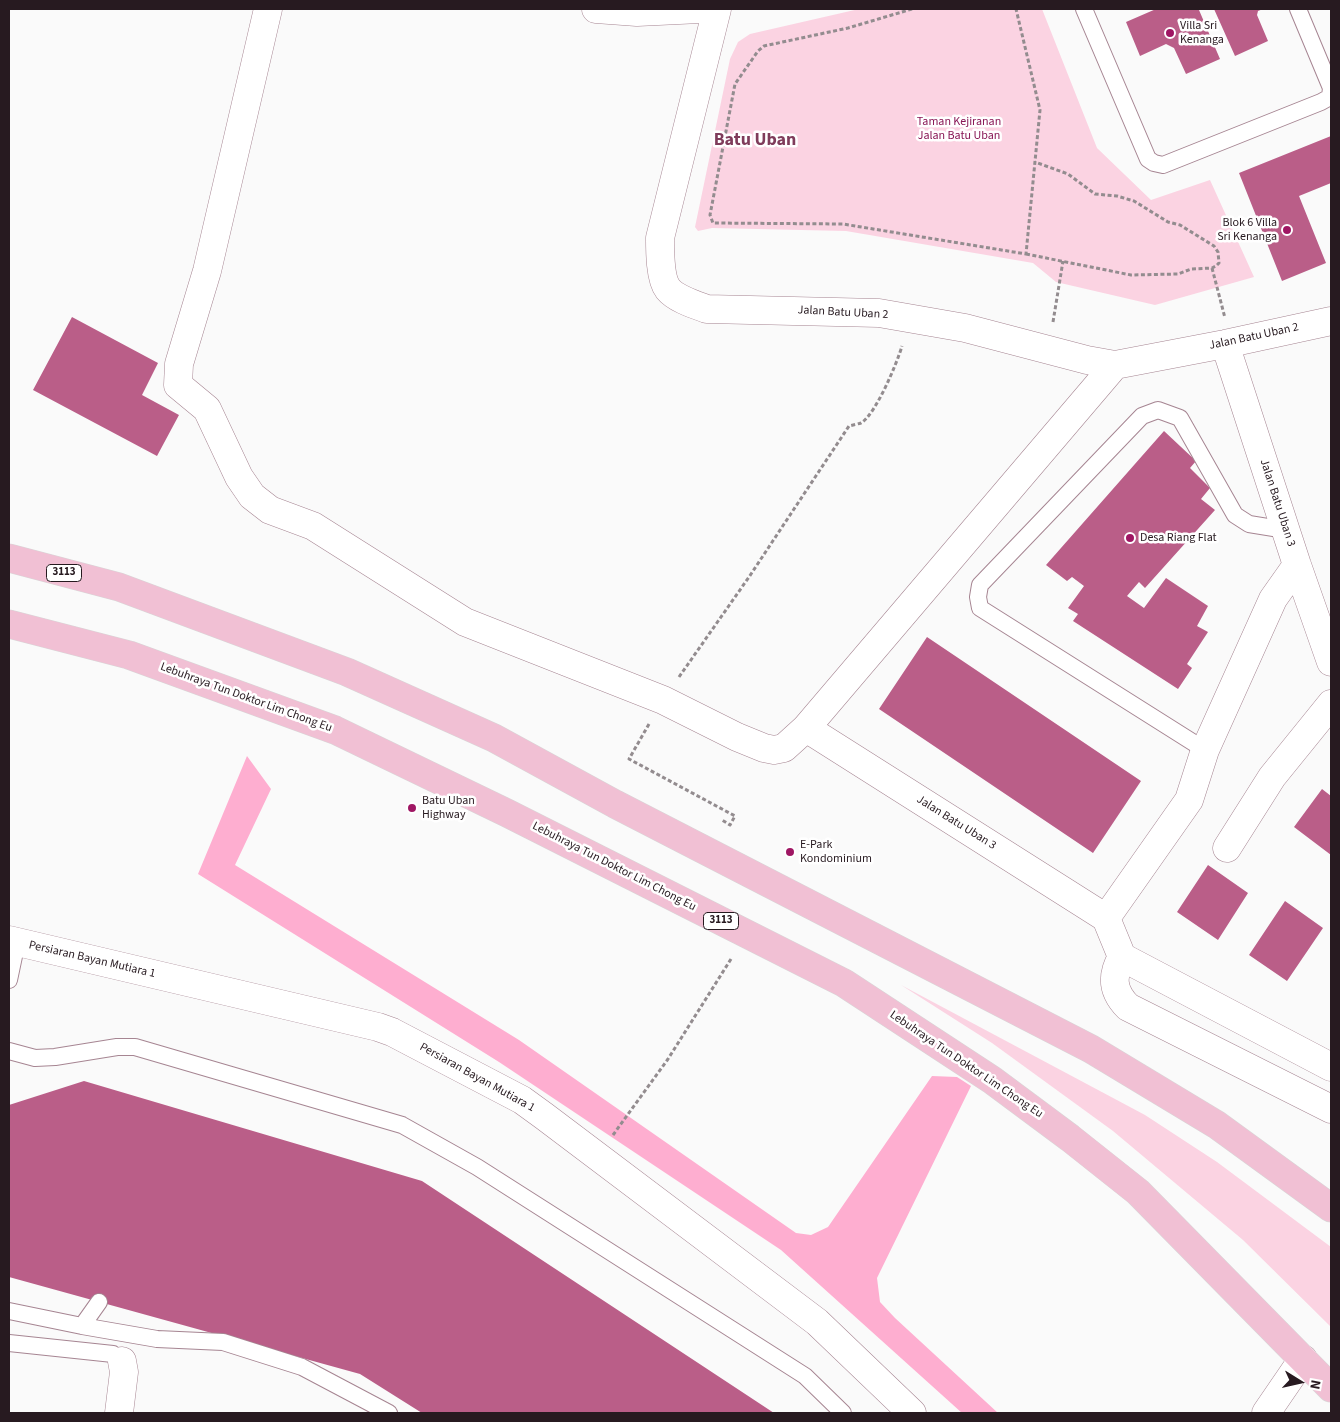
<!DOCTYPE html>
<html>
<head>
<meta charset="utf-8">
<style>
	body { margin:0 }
	#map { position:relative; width:1340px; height:1422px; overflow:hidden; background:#fafafa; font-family:"Source Sans 3",sans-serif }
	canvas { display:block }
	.frame { position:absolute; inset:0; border:10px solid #271a20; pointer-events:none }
	.north { position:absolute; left:1275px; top:1357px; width:50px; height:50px; -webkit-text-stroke:4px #fff; paint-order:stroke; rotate:100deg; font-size:14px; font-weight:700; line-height:20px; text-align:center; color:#271a20 }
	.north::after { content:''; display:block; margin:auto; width:18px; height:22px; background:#271a20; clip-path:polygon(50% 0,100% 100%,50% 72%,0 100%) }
</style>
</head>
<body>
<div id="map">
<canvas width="1340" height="1422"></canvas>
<div class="frame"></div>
<div class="north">N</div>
</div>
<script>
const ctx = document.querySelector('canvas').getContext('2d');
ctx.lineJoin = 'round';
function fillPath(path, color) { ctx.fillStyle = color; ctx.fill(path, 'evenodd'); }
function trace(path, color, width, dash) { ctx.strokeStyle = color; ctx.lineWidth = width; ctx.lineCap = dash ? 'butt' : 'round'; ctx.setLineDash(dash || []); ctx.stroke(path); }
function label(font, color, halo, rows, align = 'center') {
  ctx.font = font + ' "Source Sans 3",sans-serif'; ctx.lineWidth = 5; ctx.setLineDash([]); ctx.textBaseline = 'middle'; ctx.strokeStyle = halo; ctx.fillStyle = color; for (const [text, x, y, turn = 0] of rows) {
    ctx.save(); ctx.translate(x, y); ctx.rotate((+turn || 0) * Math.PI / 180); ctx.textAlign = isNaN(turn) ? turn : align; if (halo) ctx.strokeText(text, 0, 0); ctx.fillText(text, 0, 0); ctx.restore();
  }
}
fillPath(new Path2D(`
	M859,9H1042L1097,148L1151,200L1210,180L1254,277L1155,305L1056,282L1033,263L846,231L712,228L698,231L695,227L730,59L738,42L750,34Z
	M901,985L1145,1115L1217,1162L1331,1247V1327L1243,1240L1113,1131L992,1043Z`), '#fbd3e2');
fillPath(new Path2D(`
	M247,756L271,789L235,865L519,1040L796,1233L811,1235L828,1227L932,1076L957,1077L971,1086L877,1278L880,1302L895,1318L998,1413H962L781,1250L499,1062L198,874Z`), '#feaed0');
fillPath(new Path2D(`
	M1156,9H1203L1199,10L1220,59L1186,74L1174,48L1166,44L1140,56L1126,22Z
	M1214,9H1263L1258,11L1257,15L1268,41L1235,56Z
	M1331,136V183L1299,196L1326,263L1282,281L1239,173Z
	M72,317L158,363L142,395L179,415L157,456L33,390Z
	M1164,431L1196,461L1190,468L1210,488L1201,499L1215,510L1145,588L1139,582L1127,596L1144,608L1166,578L1208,606L1197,626L1208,632L1187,664L1192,668L1178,689L1073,621L1078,614L1068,608L1084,586L1072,577L1067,581L1046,565Z
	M927,637L1141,781L1093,853L879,709Z
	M1322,789L1331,796V855L1294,827Z
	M1208,865L1248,893L1218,940L1177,912Z
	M1285,901L1323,928L1287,981L1249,955Z
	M84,1081L422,1181L774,1413H422L360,1374L9,1277V1105Z`), '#ba5e88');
const lane = new Path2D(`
	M1084,9L1148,159L1154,163L1163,165L1321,102L1330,97L1331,88L1298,9
	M1205,750L980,608L978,597L980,585L1142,416L1158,410L1180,418L1235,515L1249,524L1286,530
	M9,980L17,942
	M9,1051L35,1058L55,1057L117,1047H135L402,1125L477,1167L805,1376L843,1413
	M9,1311L82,1326L99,1302
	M82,1326L157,1339L223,1342L302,1367L389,1413
	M9,1343L113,1354L122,1361`);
const street = new Path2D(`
	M268,9L207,271L179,364L178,385L207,409L239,477L252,496L270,510L313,526L465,622L663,700L737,737L764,748L774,750L784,748L806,728L1115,365
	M596,9L637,12L700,9
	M717,9L660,238C660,251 660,279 668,289C676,299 696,305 707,309L879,313L965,328L1087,360L1115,365L1225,344L1331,321
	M1225,344L1297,565L1331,662
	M806,728L1106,918
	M1227,848L1272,777L1331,704
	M1106,918L1189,800L1205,750L1273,599L1297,565
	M1106,918L1122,957L1331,1067
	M9,940L378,1027L392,1032L522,1100L544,1116L817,1322L912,1413
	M1122,957C1111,976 1112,991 1128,1007L1331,1109
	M119,1413L124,1372L122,1361
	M1266,1413L1303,1359`);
const highway = new Path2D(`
	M9,558L119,587L347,672L494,738L615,804L1091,1049L1217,1125L1331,1208
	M9,624L129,655L335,730L507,813L844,983L992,1080L1070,1138L1138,1192L1331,1388`);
trace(lane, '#a68592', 18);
trace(street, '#a68592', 29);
trace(highway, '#d8d6d7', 29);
trace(new Path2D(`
	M912,9L848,28L764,46L758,51L735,84L710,215L713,223L843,224L1026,254L1040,110L1016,9
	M1026,254L1131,275L1178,274L1191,269L1212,268L1216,266L1219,263L1218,252L1214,246L1180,225L1168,222L1134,201L1117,196L1095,194L1068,174L1035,162
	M1212,268L1225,318
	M1053,322L1063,261
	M679,677L749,577L849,426C853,425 858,424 861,423C876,414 897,363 902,346
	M649,724L629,759L735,816L730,825L722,820
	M613,1135L668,1059L731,959L729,958`), '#938c8f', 3, [4, 2.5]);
trace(lane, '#fff', 16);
trace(street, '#fff', 28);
trace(highway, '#f1c0d4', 28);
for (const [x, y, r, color] of [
	[1170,33,5,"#9f1663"],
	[1287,230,5,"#9f1663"],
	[1130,538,5,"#9f1663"],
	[412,808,5,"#9f1663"],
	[790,852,5,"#9f1663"]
]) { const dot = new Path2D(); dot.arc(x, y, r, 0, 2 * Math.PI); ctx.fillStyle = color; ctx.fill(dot); trace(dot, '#fff', 2); }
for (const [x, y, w] of [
	[64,573,35],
	[721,921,35]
]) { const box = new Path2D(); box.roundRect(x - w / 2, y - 8.5, w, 17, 4); ctx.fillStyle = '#fff'; ctx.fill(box); trace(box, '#271a20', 1); }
label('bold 11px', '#271a20', null, [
	["3113",64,573],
	["3113",721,921]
]);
label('12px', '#271a20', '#fff', [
	["Villa Sri",1180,26],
	["Kenanga",1180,40],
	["Blok 6 Villa",1277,223,"right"],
	["Sri Kenanga",1277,237,"right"],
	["Desa Riang Flat",1140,538],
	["Batu Uban",422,801],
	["Highway",422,815],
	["E-Park",800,845],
	["Kondominium",800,859]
], 'left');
label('12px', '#881655', '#fff', [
	["Taman Kejiranan",959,122],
	["Jalan Batu Uban",959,136]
]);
label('12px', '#271a20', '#fff', [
	["Jalan Batu Uban 2",843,313,3],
	["Jalan Batu Uban 2",1254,337,-12],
	["Jalan Batu Uban 3",1277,503,72],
	["Lebuhraya Tun Doktor Lim Chong Eu",246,698,20],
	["Jalan Batu Uban 3",956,823,32],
	["Lebuhraya Tun Doktor Lim Chong Eu",614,867,27],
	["Persiaran Bayan Mutiara 1",92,960,13],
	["Lebuhraya Tun Doktor Lim Chong Eu",966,1065,34],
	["Persiaran Bayan Mutiara 1",477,1078,29]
]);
label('bold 18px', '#7f3c5b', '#fff', [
	["Batu Uban",755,141]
]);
</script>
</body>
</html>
